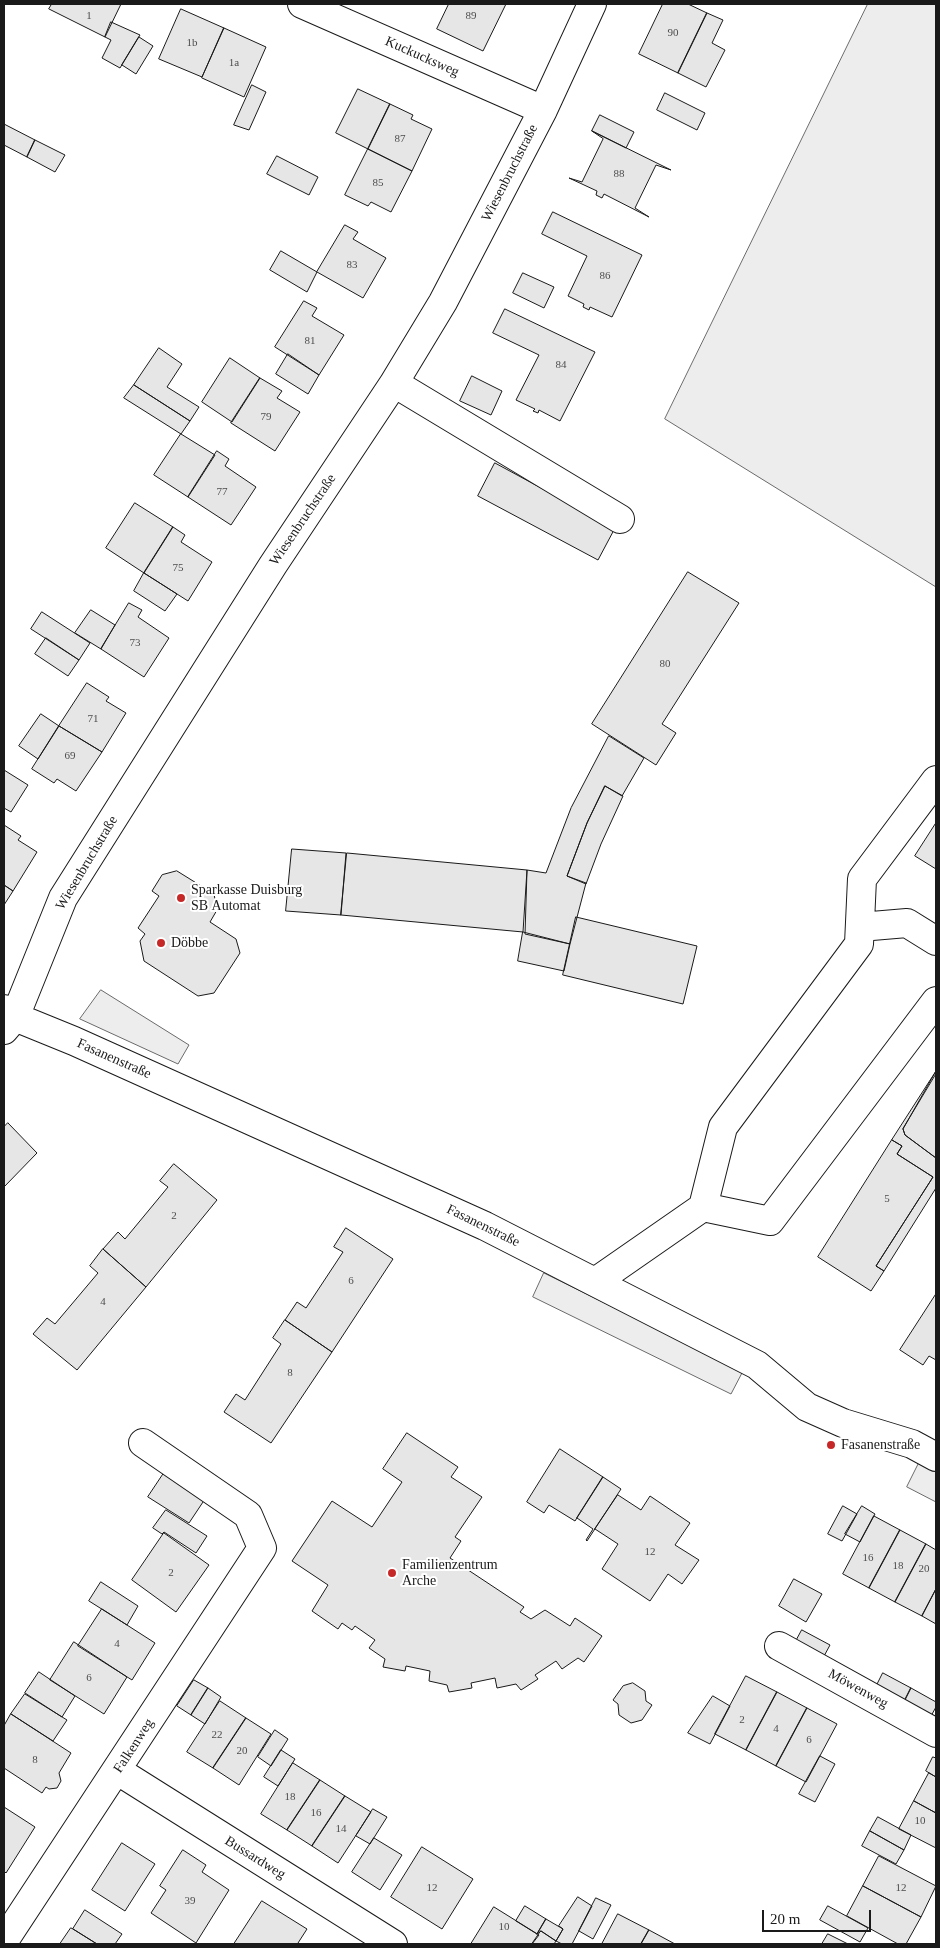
<!DOCTYPE html>
<html>
<head>
<meta charset="utf-8">
<style>
	body { margin:0 }
	#map { position:relative; width:940px; height:1948px; overflow:hidden; background:#fff; font-family:Georgia,serif }
	canvas { display:block }
	.frame { position:absolute; inset:0; border:5px solid #1a1a1a; pointer-events:none }
	.scale { position:absolute; left:762px; top:1910px; width:109px; height:22px; box-sizing:border-box; border:2px solid #1a1a1a; border-top:0; padding-left:6px; font-size:15px; line-height:18px; white-space:nowrap; color:#1a1a1a; -webkit-text-stroke:4px #fff; paint-order:stroke }
</style>
</head>
<body>
<div id="map">
<canvas width="940" height="1948"></canvas>
<div class="frame"></div>
<div class="scale">20 m</div>
</div>
<script>
const ctx = document.querySelector('canvas').getContext('2d');
ctx.lineJoin = 'round';
function fillPath(path, color) { ctx.fillStyle = color; ctx.fill(path, 'evenodd'); }
function trace(path, color, width, dash) { ctx.strokeStyle = color; ctx.lineWidth = width; ctx.lineCap = dash ? 'butt' : 'round'; ctx.setLineDash(dash || []); ctx.stroke(path); }
function label(font, color, halo, rows, align = 'center') {
  ctx.font = font + ' Georgia,serif'; ctx.lineWidth = 4; ctx.setLineDash([]); ctx.textBaseline = 'middle'; ctx.strokeStyle = halo; ctx.fillStyle = color; for (const [text, x, y, turn = 0] of rows) {
    ctx.save(); ctx.translate(x, y); ctx.rotate((+turn || 0) * Math.PI / 180); ctx.textAlign = isNaN(turn) ? turn : align; if (halo) ctx.strokeText(text, 0, 0); ctx.fillText(text, 0, 0); ctx.restore();
  }
}
const built = new Path2D(`
	M868,4H936V587L665,419Z
	M101,990L189,1045L178,1064L80,1019Z
	M544,1273L743,1371L731,1394L533,1297Z
	M925,1451L936,1457V1502L907,1487Z`);
fillPath(built, '#ededed');
trace(built, '#6a6a6a', 1);
const building = new Path2D(`
	M52,4H121L105,37L49,9Z
	M449,4H506L483,51L437,29Z
	M663,4H688L707,13L678,73L639,54Z
	M181,9L224,28L202,77L159,59Z
	M707,13L723,20L712,43L725,50L706,87L678,73Z
	M111,22L140,35L120,68L102,58L111,40L105,37Z
	M224,28L266,47L244,97L202,78Z
	M139,37L153,46L136,74L122,65Z
	M252,85L266,92L249,130L234,125Z
	M358,89L390,104L368,149L336,133Z
	M665,93L705,113L697,130L657,110Z
	M390,104L413,115L411,119L432,129L412,171L368,149Z
	M600,115L634,132L626,148L592,131Z
	M4,124L35,140L27,157L4,145Z
	M592,131L671,170L656,165L635,208L649,217L604,194L602,198L596,195L597,191L569,178L582,182L603,139Z
	M35,140L65,155L55,172L27,157Z
	M368,149L412,171L391,212L371,202L368,206L345,195Z
	M277,156L318,177L309,195L267,174Z
	M553,212L642,255L612,317L590,307L589,310L583,307L584,304L568,296L587,256L542,234Z
	M345,225L358,232L353,239L386,258L363,298L317,272Z
	M281,251L317,272L307,292L270,270Z
	M523,273L554,287L544,308L513,293Z
	M304,301L317,308L312,316L344,335L319,375L275,347Z
	M505,309L595,352L560,421L539,410L538,413L533,411L535,409L516,400L539,355L493,333Z
	M159,348L182,364L167,387L199,407L190,421L134,385Z
	M288,354L319,375L308,394L276,374Z
	M230,358L260,378L232,422L202,402Z
	M472,376L502,391L491,415L460,401Z
	M260,378L282,391L277,398L300,412L275,451L231,423Z
	M134,385L190,421L181,434L124,398Z
	M181,434L215,455L188,497L154,475Z
	M217,451L229,459L225,466L256,487L231,525L188,497Z
	M495,463L615,528L598,560L478,496Z
	M135,503L173,527L144,573L106,548Z
	M173,527L185,535L181,542L212,562L188,601L144,573Z
	M688,572L739,603L662,724L676,733L656,765L592,724Z
	M144,573L177,594L165,611L134,591Z
	M129,603L142,610L138,617L169,638L144,677L101,649Z
	M91,610L115,625L101,649L75,633Z
	M42,612L90,643L79,660L31,629Z
	M46,638L79,660L68,676L35,654Z
	M87,683L109,697L106,701L126,713L102,752L59,726Z
	M41,714L59,726L38,759L19,746Z
	M59,726L102,752L76,791L57,779L54,783L32,769Z
	M609,736L644,758L622,796L605,786L587,823L567,876L586,883L570,944L525,934L527,870L546,873L571,808Z
	M4,770L28,785L11,812L4,808Z
	M605,786L623,796L601,844L586,884L567,876L587,823Z
	M936,823V869L915,856Z
	M4,825L21,836L18,840L37,852L13,891L4,885Z
	M292,849L346,853L341,915L286,911Z
	M347,853L527,870L523,932L341,915Z
	M177,871L214,894L217,910L210,922L236,939L240,953L214,993L198,996L144,961L140,941L145,934L138,928L159,896L152,891L162,875Z
	M4,885L13,891L4,905Z
	M576,917L697,946L683,1004L563,975Z
	M523,932L570,944L564,971L518,961Z
	M936,1071L903,1129L905,1135L936,1158V1188L884,1271L876,1266L933,1177L897,1154L902,1146L892,1140Z
	M936,1074V1158L905,1135L903,1129Z
	M8,1123L37,1153L4,1187V1127Z
	M892,1140L902,1146L897,1154L933,1177L876,1266L884,1271L871,1291L818,1257Z
	M174,1164L217,1200L146,1287L103,1249L118,1232L125,1239L168,1187L160,1181Z
	M346,1228L393,1259L332,1352L285,1320L297,1302L306,1308L343,1252L334,1247Z
	M103,1249L146,1287L77,1370L33,1334L47,1318L55,1324L98,1273L90,1266Z
	M936,1294V1360L929,1356L923,1365L900,1350Z
	M285,1320L332,1352L271,1443L224,1412L236,1394L245,1400L281,1344L273,1338Z
	M407,1433L458,1467L451,1477L482,1497L455,1537L461,1541L450,1558L524,1607L520,1612L531,1619L545,1610L570,1626L575,1618L602,1636L584,1662L578,1658L562,1669L556,1661L535,1675L538,1679L521,1690L516,1684L497,1688L495,1678L471,1683L472,1688L449,1692L447,1685L429,1681L430,1671L406,1666L405,1671L383,1667L385,1659L369,1648L375,1640L355,1626L352,1630L342,1623L338,1629L312,1611L328,1585L292,1561L332,1501L372,1527L402,1482L383,1469Z
	M560,1449L603,1477L575,1521L549,1505L544,1513L527,1502Z
	M164,1473L205,1499L189,1523L148,1497Z
	M603,1477L621,1489L587,1541L586,1540L593,1529L577,1518Z
	M618,1495L641,1510L650,1496L690,1523L675,1545L699,1560L682,1584L668,1574L650,1601L602,1569L618,1544L595,1529Z
	M843,1506L857,1514L842,1541L828,1534Z
	M862,1506L875,1514L860,1542L845,1534Z
	M166,1510L207,1536L196,1553L164,1532L162,1534L153,1528Z
	M874,1516L900,1530L869,1588L843,1574Z
	M900,1530L926,1544L895,1602L869,1588Z
	M164,1533L209,1565L176,1612L132,1580Z
	M926,1544L936,1550V1589L922,1616L895,1602Z
	M794,1579L822,1594L806,1622L779,1606Z
	M101,1582L138,1606L127,1625L89,1601Z
	M936,1589V1624L922,1616Z
	M102,1609L155,1643L132,1680L78,1646Z
	M802,1630L830,1645L823,1658L795,1643Z
	M74,1642L127,1677L104,1714L50,1680Z
	M39,1672L75,1696L62,1717L25,1693Z
	M883,1673L911,1688L904,1702L876,1687Z
	M746,1676L777,1692L746,1750L715,1734Z
	M194,1680L208,1688L191,1715L177,1706Z
	M633,1683L645,1691L646,1701L652,1705L642,1720L631,1723L619,1715L618,1704L613,1700L623,1686Z
	M208,1688L221,1697L205,1724L191,1715Z
	M911,1688L936,1702V1707L931,1716L904,1702Z
	M777,1692L807,1708L776,1766L746,1750Z
	M25,1694L67,1720L53,1741L11,1714Z
	M713,1696L730,1706L710,1744L688,1733Z
	M220,1701L246,1718L213,1768L187,1752Z
	M807,1708L837,1724L806,1782L776,1766Z
	M11,1714L71,1753L59,1773L61,1781L57,1788L49,1789L46,1787L42,1793L4,1768V1726Z
	M246,1718L271,1734L239,1785L213,1768Z
	M275,1730L288,1739L271,1766L258,1757Z
	M281,1750L295,1759L278,1786L264,1777Z
	M820,1756L835,1764L815,1802L799,1794Z
	M933,1757L936,1758V1777L926,1771Z
	M293,1763L320,1780L287,1830L261,1814Z
	M929,1773L936,1777V1813L914,1801Z
	M320,1780L345,1796L312,1846L287,1830Z
	M345,1796L371,1812L338,1863L312,1846Z
	M914,1801L936,1813V1848L899,1829Z
	M4,1807L35,1827L6,1873L4,1871Z
	M373,1809L387,1817L370,1844L356,1836Z
	M878,1817L911,1835L904,1850L870,1831Z
	M870,1831L904,1850L896,1864L862,1846Z
	M374,1838L402,1855L380,1890L352,1872Z
	M122,1843L155,1864L125,1911L92,1890Z
	M422,1847L473,1879L442,1929L391,1897Z
	M183,1850L206,1865L202,1872L229,1890L196,1943L151,1913L166,1890L160,1886Z
	M879,1856L936,1886L921,1917L863,1886Z
	M863,1886L921,1917L906,1944H898L847,1916Z
	M578,1897L592,1906L572,1944H562L556,1941L563,1929L559,1926Z
	M596,1898L611,1905L593,1939L579,1931Z
	M262,1901L307,1929L298,1943L300,1944H234Z
	M525,1906L546,1919L537,1934L516,1921Z
	M828,1906L868,1928L860,1942L820,1920Z
	M494,1907L539,1935L532,1944H471Z
	M85,1910L122,1934L115,1944H97L73,1929Z
	M618,1914L649,1930L641,1944H602Z
	M546,1919L563,1929L556,1941L541,1931L537,1934Z
	M71,1928L73,1929L97,1944H60Z
	M649,1930L675,1944H641Z
	M541,1931L556,1941L554,1944H532Z
	M828,1934L848,1944H822Z`);
fillPath(building, '#e6e6e6');
trace(building, '#1a1a1a', 1);
const minor = new Path2D(`
	M302,4L543,110
	M394,383L620,519
	M860,927L907,923L936,941
	M4,1009L15,1017L74,1041L485,1226L757,1365L807,1407L843,1423L912,1444L936,1457
	M4,1030L15,1017L63,898L273,565L394,383L443,302L543,110L592,4
	M703,1207L723,1127L859,944L862,879L936,780
	M595,1282L703,1207L770,1221L936,1001
	M779,1646L936,1733
	M118,1771L393,1944
	M4,1941L262,1548L248,1515L143,1443`);
trace(minor, '#1a1a1a', 30);
trace(minor, '#fff', 28);
for (const [x, y, r, color] of [
	[181,898,5,"#c62828"],
	[161,943,5,"#c62828"],
	[831,1445,5,"#c62828"],
	[392,1573,5,"#c62828"]
]) { const dot = new Path2D(); dot.arc(x, y, r, 0, 2 * Math.PI); ctx.fillStyle = color; ctx.fill(dot); trace(dot, '#fff', 2); }
label('11px', '#4d4d4d', null, [
	["1",89,16],
	["89",471,16],
	["90",673,33],
	["1b",192,43],
	["1a",234,63],
	["87",400,139],
	["88",619,174],
	["85",378,183],
	["83",352,265],
	["86",605,276],
	["81",310,341],
	["84",561,365],
	["79",266,417],
	["77",222,492],
	["75",178,568],
	["73",135,643],
	["80",665,664],
	["71",93,719],
	["69",70,756],
	["5",887,1199],
	["2",174,1216],
	["6",351,1281],
	["4",103,1302],
	["8",290,1373],
	["12",650,1552],
	["16",868,1558],
	["18",898,1566],
	["20",924,1569],
	["2",171,1573],
	["4",117,1644],
	["6",89,1678],
	["2",742,1720],
	["4",776,1729],
	["22",217,1735],
	["6",809,1740],
	["20",242,1751],
	["8",35,1760],
	["18",290,1797],
	["16",316,1813],
	["10",920,1821],
	["14",341,1829],
	["12",432,1888],
	["12",901,1888],
	["39",190,1901],
	["10",504,1927]
]);
label('14px', '#1a1a1a', '#fff', [
	["Kuckucksweg",422,57,24],
	["Wiesenbruchstraße",510,173,-63],
	["Wiesenbruchstraße",303,520,-56],
	["Wiesenbruchstraße",87,863,-59],
	["Fasanenstraße",114,1059,24],
	["Fasanenstraße",483,1226,26],
	["Möwenweg",858,1689,29],
	["Falkenweg",134,1746,-57],
	["Bussardweg",255,1858,32]
]);
label('14px', '#1a1a1a', '#fff', [
	["Sparkasse Duisburg",191,890],
	["SB Automat",191,906],
	["Döbbe",171,943],
	["Fasanenstraße",841,1445],
	["Familienzentrum",402,1565],
	["Arche",402,1581]
], 'left');
</script>
</body>
</html>
